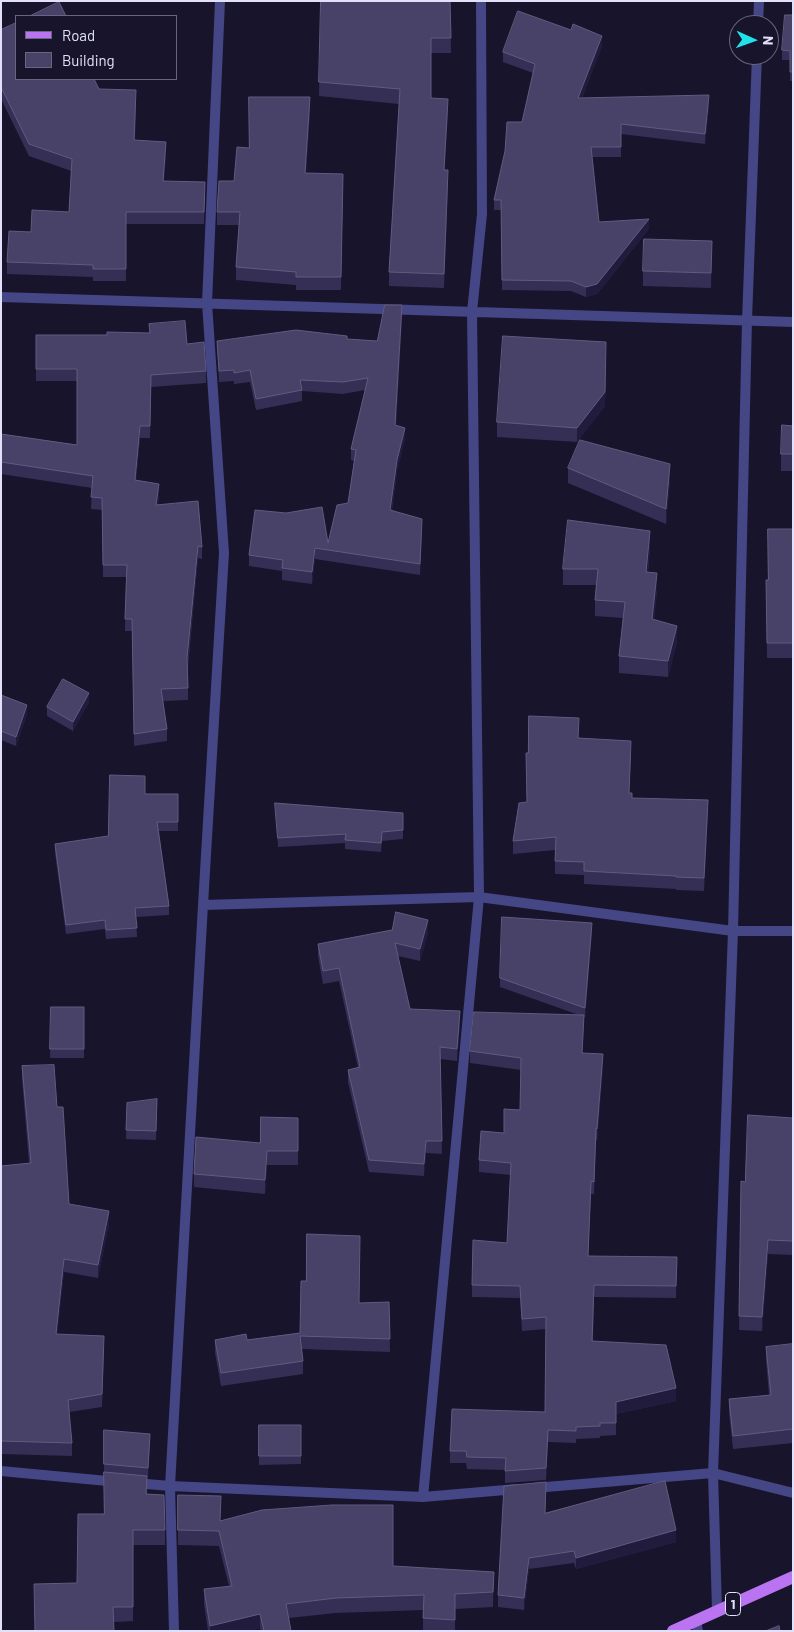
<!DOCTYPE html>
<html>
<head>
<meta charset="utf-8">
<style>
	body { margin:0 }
	#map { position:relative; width:794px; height:1632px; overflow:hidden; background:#17142b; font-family:Barlow,sans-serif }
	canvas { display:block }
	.frame { position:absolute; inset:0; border:2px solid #e2e1fc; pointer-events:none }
	.legend { position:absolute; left:15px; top:15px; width:162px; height:65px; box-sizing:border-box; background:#17142b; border:1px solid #68667f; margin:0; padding:6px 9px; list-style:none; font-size:15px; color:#e2e1fc }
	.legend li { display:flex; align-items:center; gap:10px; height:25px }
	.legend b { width:25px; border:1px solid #68667f }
	.north { position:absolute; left:729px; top:15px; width:50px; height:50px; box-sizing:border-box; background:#17142b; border:1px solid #68667f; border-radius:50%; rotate:92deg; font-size:14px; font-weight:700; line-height:20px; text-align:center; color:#e2e1fc }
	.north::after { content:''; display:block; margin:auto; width:18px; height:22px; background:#20e2e9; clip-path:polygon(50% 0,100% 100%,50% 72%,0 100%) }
</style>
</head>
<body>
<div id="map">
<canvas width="794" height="1632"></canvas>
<div class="frame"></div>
<ul class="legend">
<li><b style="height:6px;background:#ba73f1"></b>Road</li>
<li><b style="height:14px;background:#484268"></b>Building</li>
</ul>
<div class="north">N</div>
</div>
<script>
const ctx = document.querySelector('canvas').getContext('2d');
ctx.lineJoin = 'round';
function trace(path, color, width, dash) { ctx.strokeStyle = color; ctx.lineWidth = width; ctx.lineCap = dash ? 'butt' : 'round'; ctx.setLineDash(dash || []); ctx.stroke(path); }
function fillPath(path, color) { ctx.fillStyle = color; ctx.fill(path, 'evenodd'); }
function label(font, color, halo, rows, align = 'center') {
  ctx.font = font + ' Barlow,sans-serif'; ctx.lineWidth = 4.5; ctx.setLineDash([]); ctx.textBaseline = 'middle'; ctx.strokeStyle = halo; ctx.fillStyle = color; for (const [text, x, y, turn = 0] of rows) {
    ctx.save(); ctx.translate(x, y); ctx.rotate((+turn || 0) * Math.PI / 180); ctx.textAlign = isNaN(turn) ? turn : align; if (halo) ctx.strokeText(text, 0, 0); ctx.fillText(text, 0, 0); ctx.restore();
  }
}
trace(new Path2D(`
	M481,1L482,214L472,312L479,897L423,1497L517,1489
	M758,25L759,1
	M1,297L793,322
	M203,905L224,553L207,303L220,1
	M1,1471L118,1482
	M135,1483L170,1486L423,1497
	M534,1488L713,1473L793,1493
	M717,1610L713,1473L733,931L747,320L757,55
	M696,1621L698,1631
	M174,1631L170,1486L203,905L479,897L733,931H793`), '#444685', 10);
trace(new Path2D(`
	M673,1631L793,1577`), '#ba73f1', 12);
fillPath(new Path2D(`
	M321,1H450L451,53H431V98L448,113L444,170L448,184L444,288L389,286V272L399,104L319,96Z
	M793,15V81H790V60H782V50Z
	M1,30L99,89L136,103L135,140L166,154L164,182L205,194L204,224H126V281H93V277L7,274V262L31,232L69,212L71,171L29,156L1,99Z
	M602,46L582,98L709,105L705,144L621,134V157H592L599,222L649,229L597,294L586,297L571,291L502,290L501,210H494V200L522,122L533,73L503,62V52Z
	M310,110L306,173L343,174L341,290H296V285L236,280V267L239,225H217V212L234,181L249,148Z
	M712,241L711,288L643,286V271Z
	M402,317L396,426L405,439L397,471L392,510L422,530L420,575L315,559L312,584L282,580V571L249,566V555L328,543L348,503L354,461L351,460V449L365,390L343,394L302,391V401L256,410L250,382L234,384V381L219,382L217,341L347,339L377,341Z
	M149,324L187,344L206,371V383L151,387L150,438H140L136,480L159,496L158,505L202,547V559L198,558L188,667V700L163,701L167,729V741L134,746L132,631H125L126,577H103L102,510L91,509L92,488L1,474V434L77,445V381H36V335H107L149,333Z
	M606,357L605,406L577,442L497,437V422Z
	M793,426V471H781V454Z
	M568,468L670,479L666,524L568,483Z
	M793,529V658H767L766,580H768Z
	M650,547L648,573L657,590L654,620L677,642L668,677L619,673V656L623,618L595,616V600L596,585H563V569Z
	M1,695L27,714L16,746L1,740Z
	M89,702L73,731L47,716V707Z
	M579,738L631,754L629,793L632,798L708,813L704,891L676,890V889L584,884V875L555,874V850L513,854V841L527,802L526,753Z
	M145,794H178V831H159L169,906V915L136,917L137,937L106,939L105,929L66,934L55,853V844L108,836Z
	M275,803L403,813V839L382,841L381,852L345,849V843L278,847Z
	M392,930L428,933L420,961L398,956L410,1009L460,1023L457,1061L440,1059L442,1154L426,1153L424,1176L369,1172L348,1082V1070L358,1068L339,981L323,984L318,956V944Z
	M592,932L585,1017H584L582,1053L603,1066L597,1141L596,1140L594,1194H591L588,1256L677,1257L676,1298L594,1297L593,1341L676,1401L616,1414V1435L600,1436V1438L576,1439V1443L548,1442L546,1480L505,1483V1470L467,1469L466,1463H450V1451L545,1412L546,1329L522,1331L520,1298L472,1297V1285L507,1243L511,1175L479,1172V1160L504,1133L520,1110L521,1070L470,1063V1051L579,1015L500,987V978Z
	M51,1007H84V1058H50Z
	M22,1066L57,1107L69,1204L109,1224L98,1278L64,1272L57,1334L104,1349L102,1407L69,1412L72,1443V1456L1,1454V1166L29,1163L22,1079Z
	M157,1099L156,1140L126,1139L127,1103Z
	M298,1118V1165H267L265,1194L194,1187V1174L260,1143Z
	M793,1118V1255L768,1254L762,1331L739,1330L741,1181L745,1182Z
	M389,1302L390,1352L302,1349L303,1361V1374L221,1386L215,1353V1340H247L300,1333L359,1303Z
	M793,1344V1443L733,1449L729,1413V1399L769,1395L766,1360V1347Z
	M259,1425H301V1464L259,1465Z
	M104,1430L150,1443L148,1477H147V1494L165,1530V1545H133V1621L114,1622L77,1583L104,1514Z
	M546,1482L545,1513L676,1542L576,1569L574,1563L529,1569L524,1610L498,1607V1595Z
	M178,1495L220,1521L393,1566L494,1572L493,1607L455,1609V1631H423V1610L336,1613L289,1618L291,1631H261L260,1628L251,1631H208L204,1604V1589L229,1586L219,1546L178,1545Z`), '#352f56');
fillPath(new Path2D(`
	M602,36V46L578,108V98Z
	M709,95V105L705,144V134Z
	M310,97V110L305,186V173Z
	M448,99V113L444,184V170Z
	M166,142V154L163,194V181Z
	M448,170V184L444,288V274Z
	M649,219V229L597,294L586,297V287Z
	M402,305V317L395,437V425Z
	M606,342L605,406L577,442V428Z
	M140,426V438L135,492V480Z
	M405,428V439L397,471L390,521V510L397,460Z
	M670,464V479L666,524V509Z
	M159,484V496L156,517V505Z
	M650,531V547L646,589V572Z
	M198,546V558L187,670V658Z
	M315,548V559L312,584V572Z
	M657,573V590L652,636V619Z
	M677,626V642L668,677V661Z
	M89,693V702L73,731V722Z
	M27,705V714L16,746V737Z
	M708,800V813L704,891V878Z
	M428,920V933L420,961V949Z
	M592,923V932L585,1017V1008Z
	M460,1011V1023L457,1061V1049Z
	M584,1015V1027L582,1065V1053Z
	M603,1054V1066L597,1141V1129Z
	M426,1141V1153L424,1176V1164Z
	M267,1151V1165L265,1194V1180Z
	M591,1181V1194L588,1268V1256Z
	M109,1211V1224L98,1278V1265Z
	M768,1240V1254L762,1331V1317Z
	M64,1259V1272L56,1347V1334Z
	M676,1388V1401L616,1414V1402Z
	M150,1434V1443L148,1477V1468Z
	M676,1530V1542L576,1569V1558Z
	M529,1558V1569L524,1610V1598Z
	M260,1614V1628L251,1631H210V1626Z`), '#211c3e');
const building = new Path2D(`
	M321,1H450L451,38H431V98L448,99L444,170H448L444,274L389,272L400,89L319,82Z
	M59,2L66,16H30Z
	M518,11L571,30L573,24L602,36L578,98L709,95L705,134L621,124V147H591L599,222L649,219L597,284L586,287L571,281L502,280L501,200H494L505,151L507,122H522L535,64L503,52Z
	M785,15H793V72H790V51L782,50Z
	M16,23V79H94L99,89L136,90L134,140L166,142L163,181L205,182L204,212H126V269H93V265L7,262L9,231L31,232L32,210L69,212L72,159L29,144L1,87V30Z
	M249,97H310L305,173L343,174L341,277H296V272L236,267L240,212H217L219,181H234L237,147L249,148Z
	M644,239L712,241L711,273L643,271Z
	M385,305H402L395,425L405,428L397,460L390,510L422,519L420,564L315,548L312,572L282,568L283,560L249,555L255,510L286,513L322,507L328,543L337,505L348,503L356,450L351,449L368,378L343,382L300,380L302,390L256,399L250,370L234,373V370L219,371L217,341L296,330L347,336V339L377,341Z
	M185,321L187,344L204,342L206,371L151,375L150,426H140L135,480L159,484L156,505L198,501L202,547L198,546L187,658L188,688L161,689L167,729L134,734L132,619H125L127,565H103L102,498L91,497L93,476L1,462V434L77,445V369H36V335H107V332L150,333L149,324Z
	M503,336L606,342L605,392L577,428L497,422Z
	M782,425L793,426V454H781Z
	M580,440L670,464L666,509L568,468Z
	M568,520L650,531L646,572L657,573L652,619L677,626L668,661L619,656L625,602L595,600L598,569H563Z
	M768,529H793V643H767L766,580H768Z
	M63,679L89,693L73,722L47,707Z
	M1,695L27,705L16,737L1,731Z
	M529,716L579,718L578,738L631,741L629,793H632V798L708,800L704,878L676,877V876L584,871V862L555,861L556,837L513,841L519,803L527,802L526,753H528Z
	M110,775L145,776V794H178V822H157L169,906L135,908L137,928L106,930L105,920L66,925L55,844L108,836Z
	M275,803L403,813V830L382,832L381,843L345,840L346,834L278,838Z
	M396,912L428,920L420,949L395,943L410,1009L460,1011L457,1049L440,1047L442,1141H426L424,1164L369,1160L348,1070L360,1067L339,968L323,971L318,944L392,930Z
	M502,917L592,923L585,1008L500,978Z
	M51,1007H84V1049H50Z
	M474,1012L584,1015L582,1053L603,1054L597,1129L596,1128L594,1182L591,1181L588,1256L677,1257L676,1286L594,1285L592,1341L666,1345L676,1388L616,1402V1423H600V1426L576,1427V1431L548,1430L546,1468L505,1471L506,1458L467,1457L466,1451H450L452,1409L545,1412L546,1317L522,1319L520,1286L472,1285L473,1240L507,1243L511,1163L479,1160L481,1131L504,1133V1109L520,1110L521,1058L470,1051Z
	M54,1065L57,1107H63L69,1204L109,1211L98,1265L64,1259L56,1334L104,1336L102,1394L68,1400L72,1443L1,1441V1166L31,1163L22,1066Z
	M157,1099L156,1131L126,1130L127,1103Z
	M748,1115L793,1118V1241L768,1240L762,1317L739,1316L741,1181L745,1182Z
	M261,1117L298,1118V1151H267L265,1180L194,1174L196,1137L260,1143Z
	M307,1234L360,1236L359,1303L389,1302L390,1339L300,1336L303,1361L221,1373L215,1340L246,1334L247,1340L300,1333L301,1281H306Z
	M793,1344V1429L733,1436L729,1399L771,1395L766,1347Z
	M259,1425H301V1456H259Z
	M104,1430L150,1434L148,1468L104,1464Z
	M104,1472L147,1476L146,1494L164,1495L165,1530H133V1607H113L114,1631H35L34,1584L77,1583L78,1514H104Z
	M665,1481L676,1530L576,1558L574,1551L529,1558L524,1598L498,1595L504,1486L546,1482L545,1513Z
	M178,1495L221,1496L220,1521L262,1510L332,1505H393V1566L494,1572L493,1592L455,1594V1620L423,1618L424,1595L336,1598L286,1604L291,1631H264L260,1614L210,1626L204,1589L232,1586L219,1531L178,1530Z
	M779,1626L780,1631H766Z`);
fillPath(building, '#484268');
trace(building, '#605b7f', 1);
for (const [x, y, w] of [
	[733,1604,15]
]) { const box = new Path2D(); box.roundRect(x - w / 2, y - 11.5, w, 23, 4); ctx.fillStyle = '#17142b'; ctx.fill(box); trace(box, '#e2e1fc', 1); }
label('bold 14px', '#e2e1fc', null, [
	["1",733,1604]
]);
</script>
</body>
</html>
